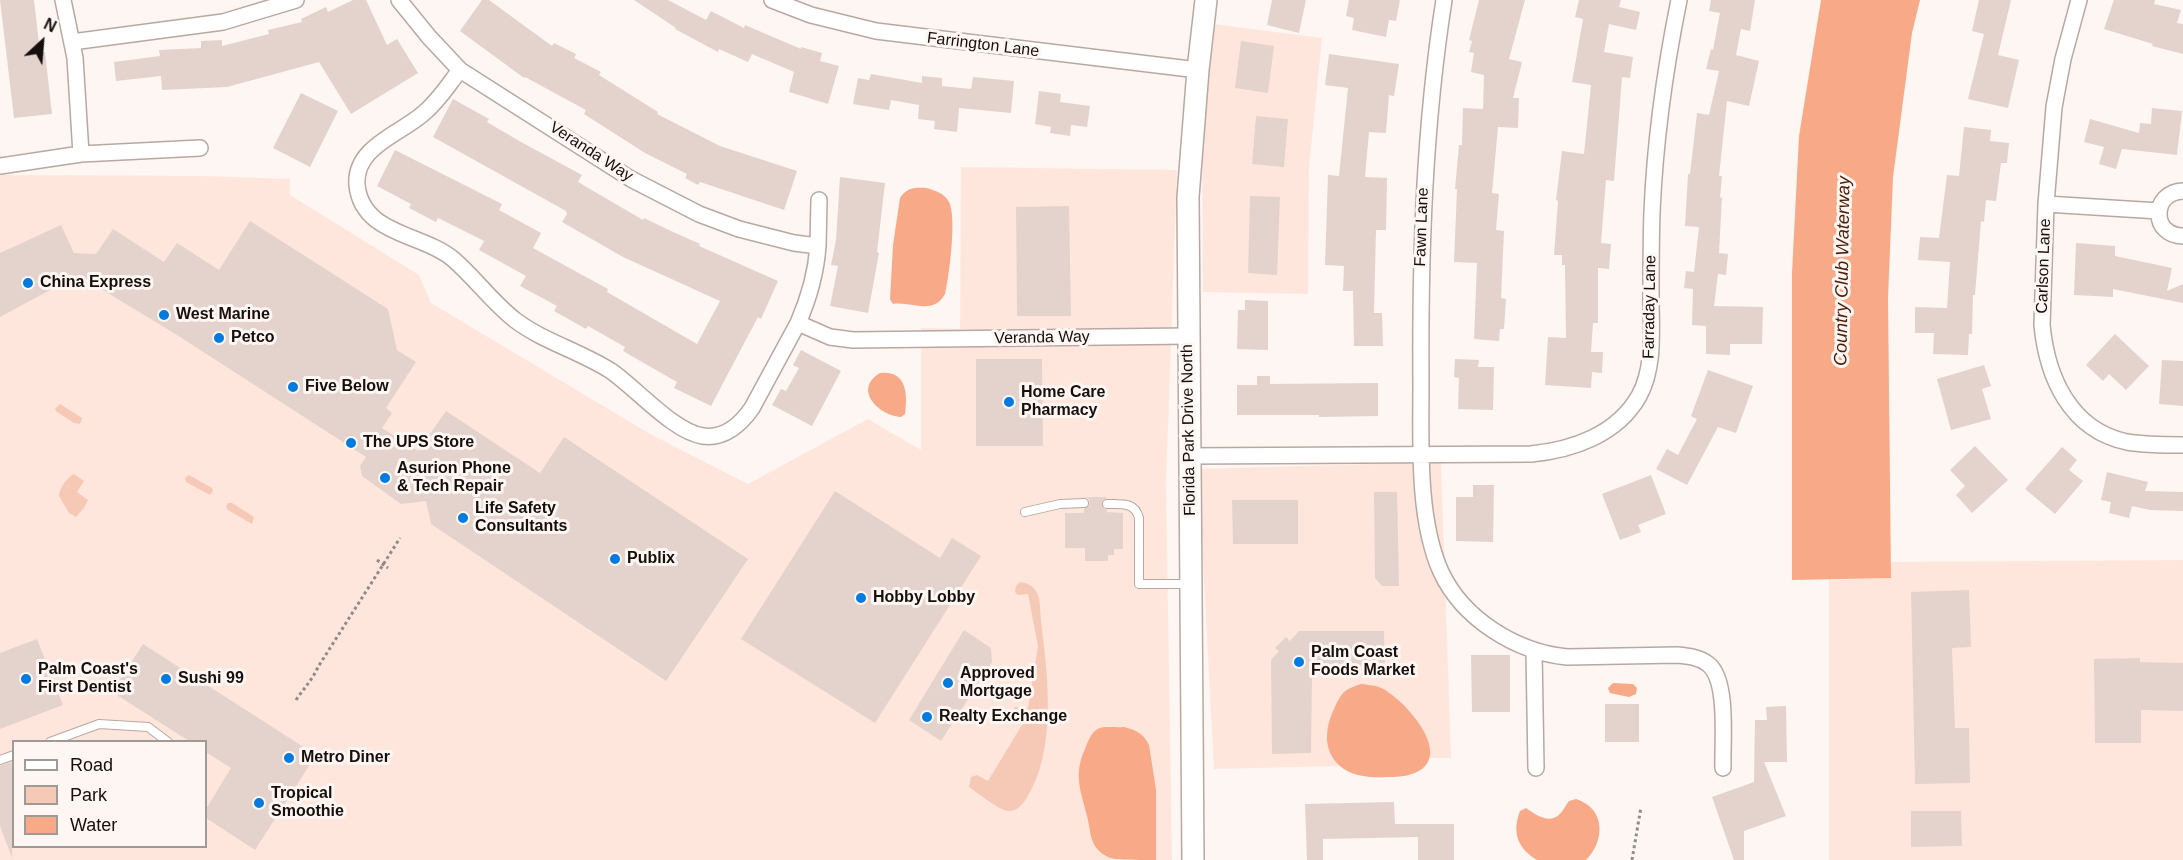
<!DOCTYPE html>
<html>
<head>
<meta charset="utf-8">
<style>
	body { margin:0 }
	#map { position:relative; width:2183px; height:860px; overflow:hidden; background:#fdf6f3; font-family:Helvetica,sans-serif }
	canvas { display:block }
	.legend { position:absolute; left:12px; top:740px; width:195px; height:108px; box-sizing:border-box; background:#fdf6f3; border:2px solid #a09a97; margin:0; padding:8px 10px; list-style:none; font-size:18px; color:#150f0d }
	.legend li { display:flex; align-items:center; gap:12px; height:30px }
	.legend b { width:30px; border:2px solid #a09a97 }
	.north { position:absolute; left:12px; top:12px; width:60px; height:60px; -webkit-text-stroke:4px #fdf6f3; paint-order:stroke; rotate:26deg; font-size:16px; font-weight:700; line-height:24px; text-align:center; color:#150f0d }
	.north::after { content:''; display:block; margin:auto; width:21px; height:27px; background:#150f0d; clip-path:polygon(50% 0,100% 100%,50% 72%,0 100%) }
</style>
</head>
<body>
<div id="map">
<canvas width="2183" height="860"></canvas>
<ul class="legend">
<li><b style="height:8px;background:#fff"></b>Road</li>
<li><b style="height:16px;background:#f6c9b6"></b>Park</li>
<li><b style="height:16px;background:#f8a988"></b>Water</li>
</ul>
<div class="north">N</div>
</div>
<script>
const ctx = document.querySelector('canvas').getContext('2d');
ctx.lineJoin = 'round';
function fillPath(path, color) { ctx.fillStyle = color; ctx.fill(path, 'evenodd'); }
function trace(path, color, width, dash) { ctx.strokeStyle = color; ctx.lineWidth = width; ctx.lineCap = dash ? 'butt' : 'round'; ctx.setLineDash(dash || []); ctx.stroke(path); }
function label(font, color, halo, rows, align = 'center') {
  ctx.font = font + ' Helvetica,sans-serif'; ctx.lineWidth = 6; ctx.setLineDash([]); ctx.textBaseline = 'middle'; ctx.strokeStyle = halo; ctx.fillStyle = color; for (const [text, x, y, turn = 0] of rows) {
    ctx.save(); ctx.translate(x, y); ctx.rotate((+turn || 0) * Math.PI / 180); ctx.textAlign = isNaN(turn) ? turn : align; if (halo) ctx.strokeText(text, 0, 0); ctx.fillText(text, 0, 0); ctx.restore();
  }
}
fillPath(new Path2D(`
	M1213,24L1322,38L1309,168L1308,294L1203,292L1202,151Z
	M0,148L3,175L205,176L290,179V195L419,275L431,303L650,434L748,484L868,419L921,450V328L960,329L961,167L1177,170L1166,484L1172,860H0ZM14,742H206V846H14Z
	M1441,462L1451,758H1430L1428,742L1413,714L1389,692L1342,693L1332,714L1326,735L1330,752L1339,766L1214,769L1198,469Z
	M2183,560V860H1829V580L1891,578V562Z`), '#ffe6dc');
fillPath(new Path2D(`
	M60,404L82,418L80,424L74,423L56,411L55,409Z
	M74,474L84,481L77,492L88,500L84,508L76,517L69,513L59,496C59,489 67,477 74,474Z
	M189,475L212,488L213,491L210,495L186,482L185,478Z
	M228,503H232L254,517L252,524L228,510L226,507Z
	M1020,582C1027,583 1032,585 1036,591C1041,599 1040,613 1041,622C1048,675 1057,752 1026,799C1022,805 1016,812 1008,811C999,810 978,793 969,787L971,777L977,775L988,781L1025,720L1013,711L1015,707L1028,708L1038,646L1028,594L1018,595L1015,592L1016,586Z`), '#f6c9b6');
fillPath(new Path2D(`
	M1821,0H1920L1912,33L1893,177L1888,298L1891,578L1792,580V273L1799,136Z
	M926,188C935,190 945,194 949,202C957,217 949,277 945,294C933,316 911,301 893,304L890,299L893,245L900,198C906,188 915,187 926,188Z
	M880,373C906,370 908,393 905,414L901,417C880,416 852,390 880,373Z
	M1613,683L1633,684L1637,688L1636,694L1629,697L1610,693L1608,688Z
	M1361,684C1367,685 1373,685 1379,687C1400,695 1450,748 1422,769C1412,776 1400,777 1388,777C1372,778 1352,777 1340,766C1322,750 1325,727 1335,707C1337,702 1340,696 1344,692C1349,688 1355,686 1361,684Z
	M1124,727C1136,730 1144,734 1149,745L1156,790V860C1145,860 1119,860 1110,858C1089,848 1092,836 1087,816C1081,791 1073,775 1085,749C1088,741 1091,734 1096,730C1102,725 1117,728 1124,727Z
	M1576,799C1605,808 1606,840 1586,860H1537C1517,848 1512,832 1520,811L1526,808C1535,814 1549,825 1560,814C1563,811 1566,805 1569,801Z`), '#f8a988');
fillPath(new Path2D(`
	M0,0H34L40,52H45L52,114L14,118Z
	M353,0H366L387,45L397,39L418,73L351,114L319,62L227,87L162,90L161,76L116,81L114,62L160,56L159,50L201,48V41L222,40V46L269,34L268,30L302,22L301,19L326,7L328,12Z
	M482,0H489L552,46L554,43L576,54L574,58L601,72L599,75L658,112L657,114L720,146L797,171L784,210L700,182L698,185L685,178L687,174L645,153L584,114L586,110L525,77L524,78L460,31Z
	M634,0H668L706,20L711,11L744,28L745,25L801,49V47L822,53L820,61L839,66L828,104L789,92L794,72L752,54L748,62L719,49L718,52L675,29L676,28Z
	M1272,0H1306L1299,33L1267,25Z
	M1349,0H1400L1396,21L1389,20L1386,37L1352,30L1354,18L1346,16Z
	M1479,0H1525L1509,59L1522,62L1513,98H1519L1518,128L1498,127L1492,193L1499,194L1496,230L1504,231L1501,298L1506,299L1504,329H1500L1499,341L1474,339L1477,263L1454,262L1457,189H1455L1459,145H1462L1463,108L1483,109L1484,75L1471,72L1474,53L1469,52L1472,41L1469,40Z
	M1579,0H1621L1619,7L1640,12L1636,30L1609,24L1604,52L1633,57L1630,78L1622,77L1614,181L1606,180L1601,243L1611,244L1609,269L1598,268V323H1593L1591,352H1603L1602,373L1592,372L1591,388L1545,385L1548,337L1566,338L1565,265H1562V255H1554L1558,201L1556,200L1562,151L1584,154L1591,85L1572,82L1583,19L1575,17Z
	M1711,0H1755L1750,31L1741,29L1736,55L1759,61L1749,106L1727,101L1719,176H1722L1720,198L1722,197L1719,253L1728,254L1726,275L1718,274L1714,306L1763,307L1762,344H1730V355L1706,354V326L1692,325L1693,289L1684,288L1686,271L1694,272L1699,227L1685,226L1688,174H1690L1697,113L1709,115L1719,71L1706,69L1711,49L1713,50L1720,13L1709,11Z
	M1979,0H2011L1998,55L2019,60L2008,108L1968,99L1984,34L1972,31Z
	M2114,0H2155L2154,4L2181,10L2177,23L2183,24V54L2152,46L2153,44L2104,29Z
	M1241,41L1274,46L1268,93L1235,88Z
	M1329,54L1399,64L1394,96L1389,95L1386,133L1369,132L1365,177L1387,178L1386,230H1376L1374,313H1382L1383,346H1354L1353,291H1343L1344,266L1325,265L1328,175L1339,176L1348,88L1325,85Z
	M871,74L922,83V76L942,78V86L971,89L973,77L1014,81L1011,113L959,108L957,132L934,129L935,121L918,119L919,105L891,100L889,110L853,104L858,78L869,80Z
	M1039,91L1061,94L1060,102L1090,106L1087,127L1071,125L1070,136L1050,133L1051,127L1035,124Z
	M301,93L338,111L310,167L273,148Z
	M453,99L489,119L487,122L521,142L582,175L578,182L643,220L644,218L671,231L700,244L699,246L778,281L761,319L758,317L711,406L674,388L677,382L623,351L625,347L588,326L586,329L554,311L557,306L520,286L526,276L479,250L484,241L438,218L436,222L409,208L411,204L377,186L395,150L502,204L499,210L541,233L533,248L608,289L607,292L697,344L720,301L623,257L562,222L567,214L566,211L433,137Z
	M2152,108L2182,111L2177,155L2122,149L2116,169L2099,164L2104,147L2084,142L2090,119L2139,133L2140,123L2151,124Z
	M1256,116L1288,119L1284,167L1252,164Z
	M1964,127L1991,130L1990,141L2009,143L2007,163H2001L1996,201L1986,200L1984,222L1981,221L1975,295H1973L1972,334H1969L1968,355L1933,354L1934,333H1915V307L1947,308L1950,262L1918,260L1920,237L1939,238L1947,175L1959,176Z
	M840,177L885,183L877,252L879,253L868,313L830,306L838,266L831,265L836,240Z
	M1250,196L1280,197L1277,275L1248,273Z
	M1069,206L1071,316H1017L1016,207Z
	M250,221L388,309L397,350L416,362L386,408L392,413L382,428L418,451L446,411L540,473L564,437L748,559L666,681L431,524L426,501L401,504L362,476L360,466L366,457L177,335L78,275L0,317V253L61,225L74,253L96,254L113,229L164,262L177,243L219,270Z
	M2076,243L2115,246V256L2172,268L2167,291L2183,284V303L2113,289V297L2074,295Z
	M1245,300L1268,301V350L1237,349L1238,310H1245Z
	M2115,334L2149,366L2126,390L2109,374L2103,381L2086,365Z
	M801,350L841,371L812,426L772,405L781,389L786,391L799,368L793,365Z
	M976,359H1042L1043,446H976Z
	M1455,359L1479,360L1478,367H1494L1493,410L1458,409L1459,378L1454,377Z
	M2162,360L2183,361V406L2159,404Z
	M1984,365L1991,386L1982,389L1991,419L1951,430L1937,379Z
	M1708,370L1753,386L1736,433L1718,427L1687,485L1656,469L1667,449L1678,455L1697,419L1691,416Z
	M1257,376H1270V384L1378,383V416L1319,417V415H1237V385H1257Z
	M1975,446L2008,480L1972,513L1956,495L1965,486L1950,470Z
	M2062,447L2077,460L2069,470L2083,481L2055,514L2025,489Z
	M2107,472L2148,482L2145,491L2183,492V511L2150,510L2132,506L2129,518L2109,513L2111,502L2101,500Z
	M1651,475L1666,514L1638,525L1641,532L1620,540L1602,494Z
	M1473,485H1494L1493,542L1456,541V497H1473Z
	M835,491L940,558L952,538L981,556L875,723L741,639Z
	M1374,492H1397L1399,586H1382L1375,578Z
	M1085,497H1107L1102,502L1104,509L1107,510V512L1123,513V549H1114V555H1108V561H1085V548H1065V513H1084V509L1090,503L1089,499Z
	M1232,500H1298V544H1233Z
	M1969,590L1971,647L1952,648L1955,728H1969L1970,783L1915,784L1911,592Z
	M964,630L991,648L992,662L941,741L909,720Z
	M1299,631H1384L1385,670H1318L1312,679L1311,753L1272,754L1271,660L1279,651L1275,648L1286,637L1290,641Z
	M37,639L63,705L0,729V653Z
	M143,644L316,755L255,850L206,818V809L231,768L206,752V741H189L112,692Z
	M1471,655H1510V712H1472Z
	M2140,658V662L2183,663V711L2141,710V743H2095L2094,659Z
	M1605,704H1639V742H1605Z
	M1786,706L1787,762H1764L1786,816L1744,831V860H1734L1712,797L1754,782L1755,720H1767L1766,707Z
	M11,762L14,769L12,858L0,826V766Z
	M1394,802L1395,824H1454V860H1418V837L1323,839V860H1307L1305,804Z
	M1911,811H1961L1962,846L1911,847Z`), '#e4d3cc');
const lane = new Path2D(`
	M1107,504C1122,504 1135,502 1139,518V584H1189
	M1025,512L1060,504L1084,503
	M50,742L99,724L148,727L168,742
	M0,760L14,755`);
const street = new Path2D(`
	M63,0L75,58L81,154
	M399,0L429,37L460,70L631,179L699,214L739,229L794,243L818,246C816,274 809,298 798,323L830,337L853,340L1188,336
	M772,0L811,15L876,31L1198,70
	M1444,0C1424,127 1420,255 1421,384C1421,441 1417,519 1441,572C1463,619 1516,652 1567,657L1677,655C1688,656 1699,657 1708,664C1729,680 1722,743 1723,768
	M2079,0L2063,59L2054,107L2046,204L2042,325C2047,377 2070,430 2127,442C2145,445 2165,445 2183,445
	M72,42L223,22L296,0
	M460,70C449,84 439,100 425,112C403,133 354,146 357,185C362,235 422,233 453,259C475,278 492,302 515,320C544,342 580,351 611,371C637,389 674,432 703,436C724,439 741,424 752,408L798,323
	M0,166L81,154L200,148
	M2183,191C2151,192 2151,236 2183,236
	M2046,204L2159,211
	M818,246L819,200
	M1189,456L1531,454C1572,450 1617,435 1639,396C1655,367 1651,330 1651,298C1651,269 1651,241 1652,212C1655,141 1665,69 1679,0
	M1534,651L1536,768`);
const secondary = new Path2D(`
	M1193,860L1188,197L1198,70L1206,0`);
trace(lane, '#b8a8a1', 10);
trace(street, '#b8a8a1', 18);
trace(secondary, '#b8a8a1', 24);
trace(new Path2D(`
	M377,560L388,568
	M296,700C304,688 313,679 318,667L400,538
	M1632,860L1641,807`), '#918a88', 3, [3, 3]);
trace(lane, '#fff', 8);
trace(street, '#fff', 15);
trace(secondary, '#fff', 21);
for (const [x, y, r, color] of [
	[28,283,6,"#017be1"],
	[164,315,6,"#017be1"],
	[219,338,6,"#017be1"],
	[293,387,6,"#017be1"],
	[1009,402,6,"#017be1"],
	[351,443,6,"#017be1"],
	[385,478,6,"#017be1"],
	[463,518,6,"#017be1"],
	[615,559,6,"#017be1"],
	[861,598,6,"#017be1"],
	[1299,662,6,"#017be1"],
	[26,679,6,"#017be1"],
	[166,679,6,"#017be1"],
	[948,683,6,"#017be1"],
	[927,717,6,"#017be1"],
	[289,758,6,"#017be1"],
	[259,803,6,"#017be1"]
]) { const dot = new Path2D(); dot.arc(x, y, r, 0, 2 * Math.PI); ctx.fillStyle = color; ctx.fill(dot); trace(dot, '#fdf6f3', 2); }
label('16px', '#150f0d', '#fdf6f3', [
	["Farrington Lane",983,45,7],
	["Veranda Way",591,152,33],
	["Fawn Lane",1422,227,-88],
	["Carlson Lane",2044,266,-88],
	["Farraday Lane",1650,307,-89],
	["Veranda Way",1042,338,-1],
	["Florida Park Drive North",1189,430,-91]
]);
label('bold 16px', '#150f0d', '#fdf6f3', [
	["China Express",40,283],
	["West Marine",176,315],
	["Petco",231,338],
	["Five Below",305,387],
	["Home Care",1021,393],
	["Pharmacy",1021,411],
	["The UPS Store",363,443],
	["Asurion Phone",397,469],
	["& Tech Repair",397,487],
	["Life Safety",475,509],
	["Consultants",475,527],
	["Publix",627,559],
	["Hobby Lobby",873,598],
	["Palm Coast",1311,653],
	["Foods Market",1311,671],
	["Palm Coast's",38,670],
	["First Dentist",38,688],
	["Approved",960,674],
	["Mortgage",960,692],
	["Sushi 99",178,679],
	["Realty Exchange",939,717],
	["Metro Diner",301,758],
	["Tropical",271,794],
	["Smoothie",271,812]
], 'left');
label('italic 18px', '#4c1b04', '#fdf6f3', [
	["Country Club Waterway",1843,271,-89]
]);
</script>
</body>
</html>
